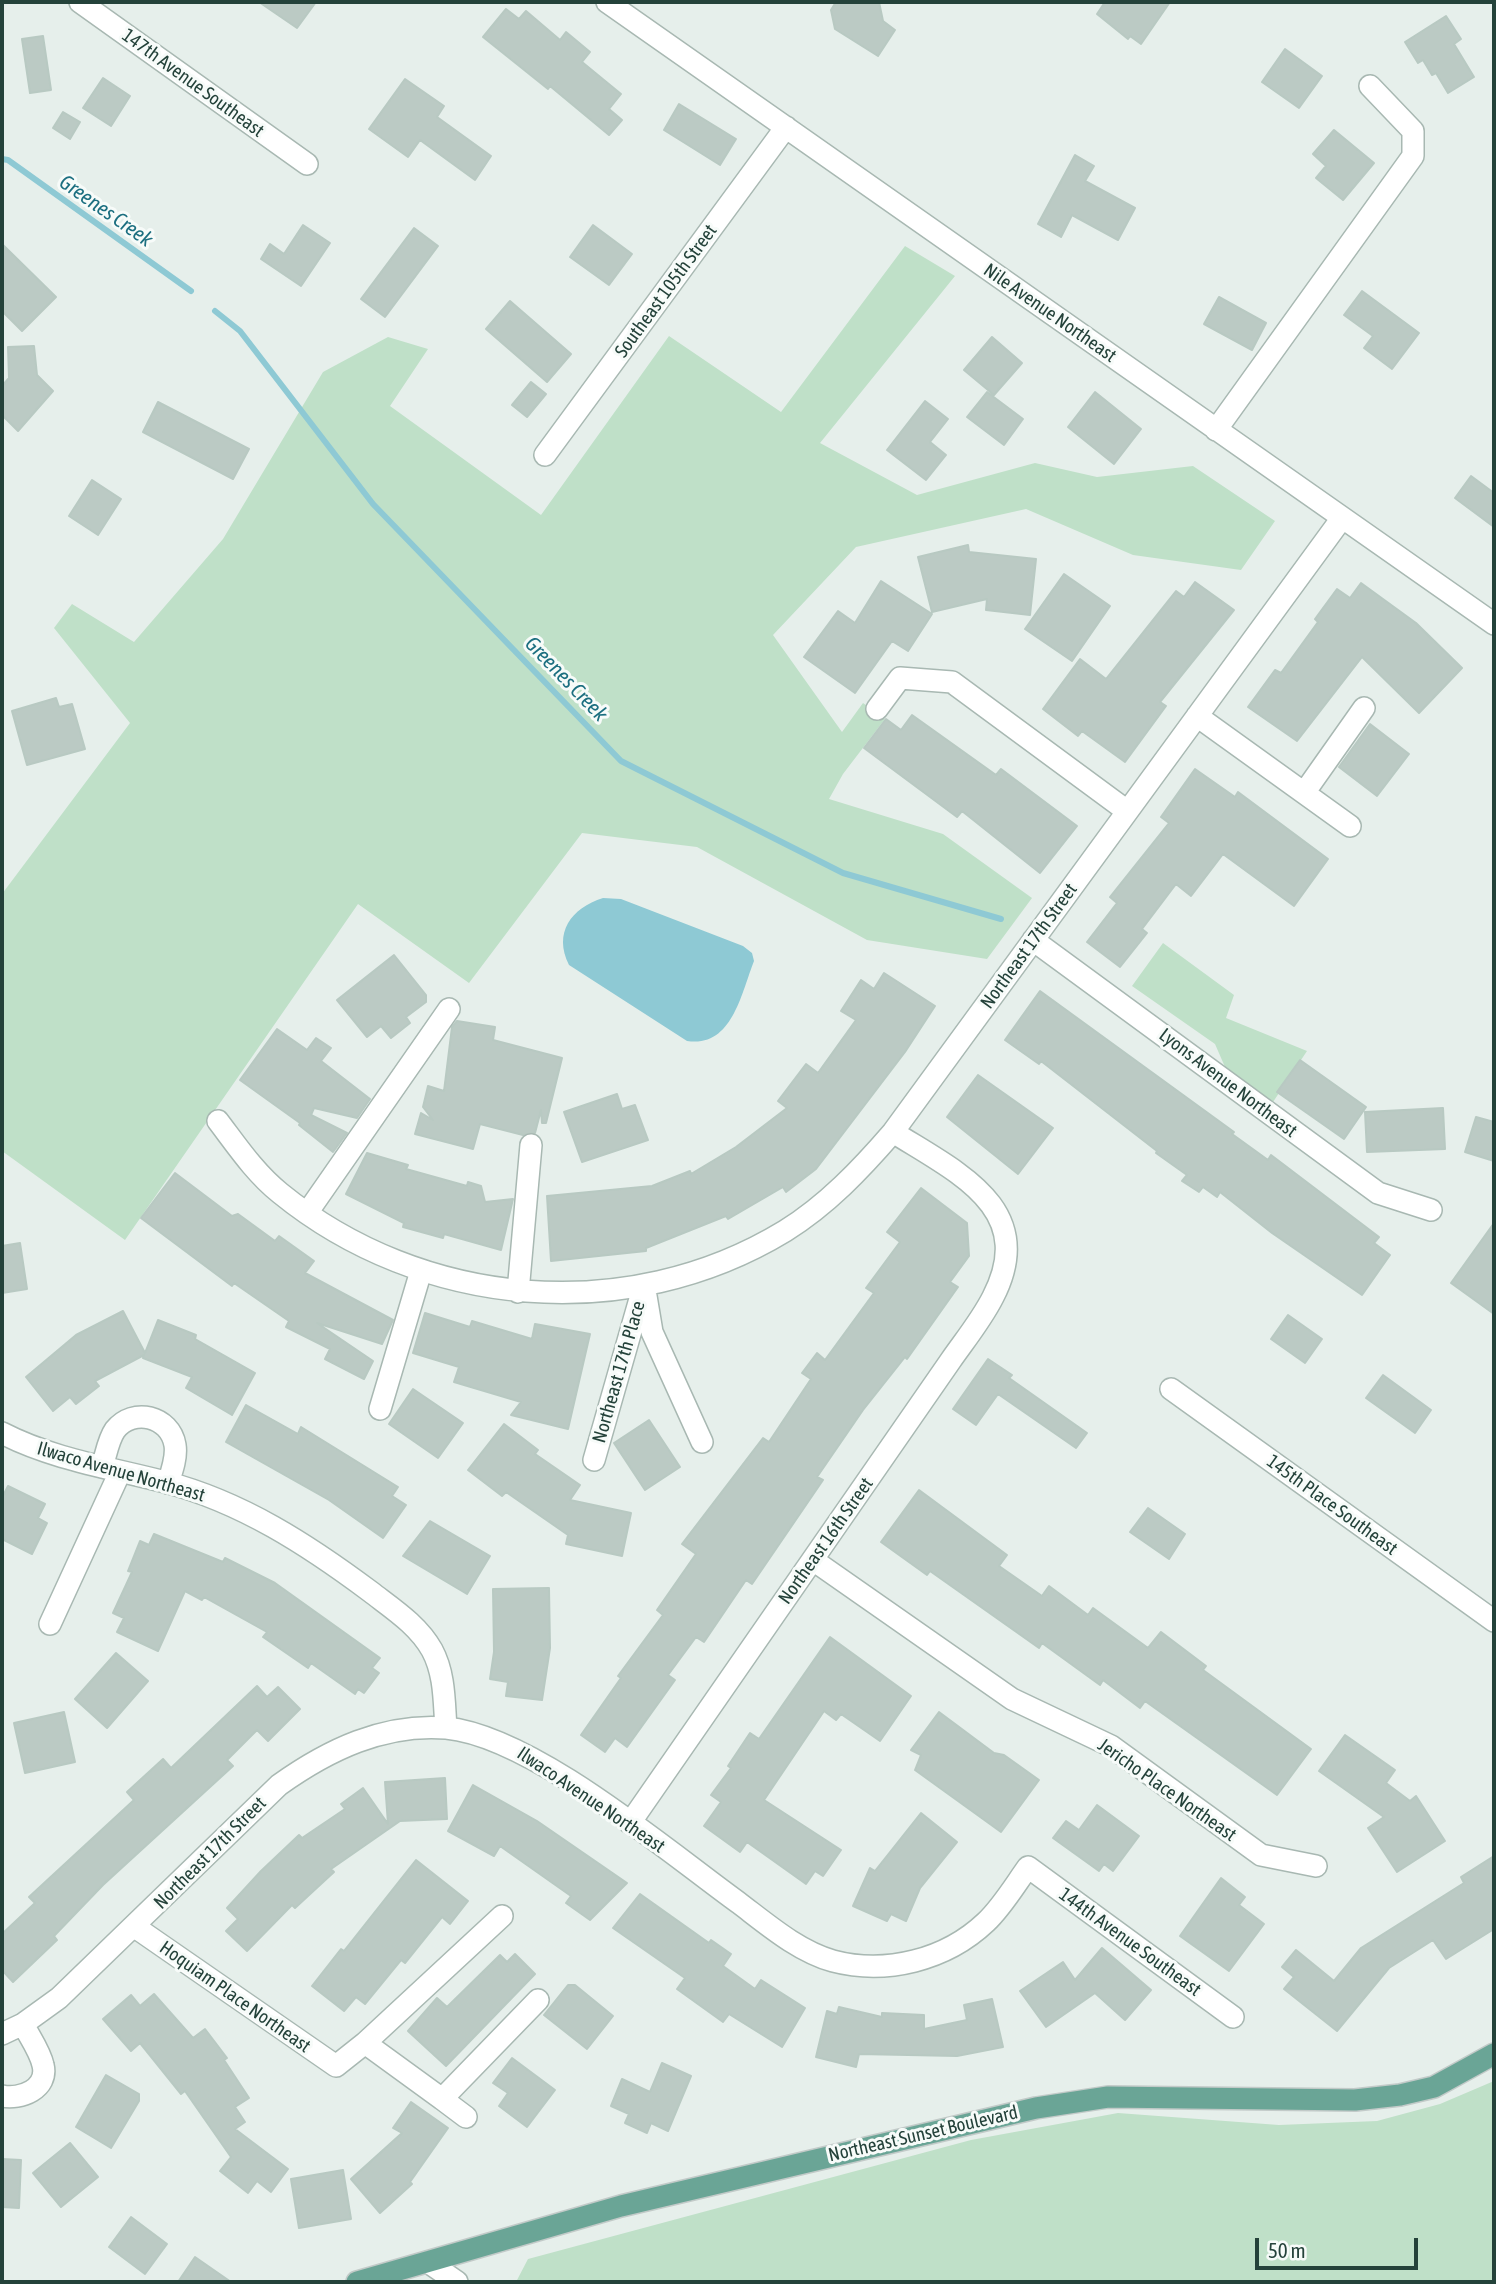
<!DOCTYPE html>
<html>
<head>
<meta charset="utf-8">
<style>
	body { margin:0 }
	#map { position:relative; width:1496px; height:2284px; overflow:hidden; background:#e6efeb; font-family:"Asap Condensed",sans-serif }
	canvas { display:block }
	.frame { position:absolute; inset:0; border:4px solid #24423a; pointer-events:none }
	.scale { position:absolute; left:1255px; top:2238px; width:163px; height:32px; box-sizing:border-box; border:4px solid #24423a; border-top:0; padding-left:9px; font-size:21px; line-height:24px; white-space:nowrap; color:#24423a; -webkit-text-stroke:5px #f7fbf9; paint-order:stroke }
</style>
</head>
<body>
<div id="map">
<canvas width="1496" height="2284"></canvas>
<div class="frame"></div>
<div class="scale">50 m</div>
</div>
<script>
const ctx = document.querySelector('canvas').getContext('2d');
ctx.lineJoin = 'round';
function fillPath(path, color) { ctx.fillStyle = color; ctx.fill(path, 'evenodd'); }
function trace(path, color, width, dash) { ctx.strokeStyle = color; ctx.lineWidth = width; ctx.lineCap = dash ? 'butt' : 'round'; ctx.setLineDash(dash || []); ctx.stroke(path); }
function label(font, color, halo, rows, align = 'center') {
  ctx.font = font + ' "Asap Condensed",sans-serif'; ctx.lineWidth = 6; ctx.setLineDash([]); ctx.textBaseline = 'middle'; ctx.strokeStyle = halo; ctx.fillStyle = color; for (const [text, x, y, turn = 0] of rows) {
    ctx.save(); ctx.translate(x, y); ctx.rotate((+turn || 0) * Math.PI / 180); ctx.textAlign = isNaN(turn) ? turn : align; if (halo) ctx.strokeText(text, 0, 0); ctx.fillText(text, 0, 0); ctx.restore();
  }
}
fillPath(new Path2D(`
	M905,246L955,276L820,443L917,495L1035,463L1097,477L1193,466L1275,521L1241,570L1133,555L1026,509L856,547L773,635L842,732L863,703L885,719L843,774L829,799L943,834L1032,898L987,959L867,940L697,847L582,833L469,983L358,904L125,1240L2,1151V894L130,723L54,628L72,604L134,642L223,539L323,372L388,337L428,349L390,406L541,515L669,336L781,412Z
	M1163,943L1234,995L1226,1018L1307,1051L1273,1102L1225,1067L1215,1044L1132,986Z
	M1494,2081V2282H516L528,2259L971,2140L1118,2113L1279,2125L1377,2121L1440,2104Z`), '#bfe0c8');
fillPath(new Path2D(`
	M603,898L621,899L743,946L752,953L754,961C741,994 732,1048 687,1041L569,965C553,933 571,908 603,898Z`), '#8ec9d4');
trace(new Path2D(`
	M2,159L8,160L191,291
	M215,311L240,331L373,504L621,761L843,873L1001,919`), '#8ec9d4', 6);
const building = new Path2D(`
	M259,2H316L297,28Z
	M836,2H879L883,21L895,30L878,56L835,29L831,10Z
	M1105,2H1170L1141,44L1130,36L1128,39L1097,14Z
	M506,9L519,19L526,11L560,40L566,32L590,52L582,62L621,94L609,109L622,120L609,135L550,86L548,89L483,37Z
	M1446,16L1461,39L1454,44L1474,77L1448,93L1436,73L1432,75L1423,60L1418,63L1405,42Z
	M43,36L51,90L30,93L22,39Z
	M1285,49L1322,76L1299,108L1262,82Z
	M103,78L130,96L111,126L83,108Z
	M405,79L444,106L437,117L491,156L475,180L420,140L408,157L369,129Z
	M679,104L736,139L720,165L664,130Z
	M63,112L80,122L70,139L53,128Z
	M1334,130L1374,163L1343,200L1316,178L1326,166L1313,154Z
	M1075,155L1094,166L1085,181L1135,208L1118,240L1072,215L1061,237L1038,224Z
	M303,225L330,243L301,286L261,259L270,244L284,254Z
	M593,225L632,254L609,285L570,257Z
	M414,228L438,246L385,317L361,299Z
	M2,244L56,297L22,331L2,311Z
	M1362,291L1419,333L1392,369L1364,348L1373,336L1344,315Z
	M1219,297L1266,323L1252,350L1204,324Z
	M510,301L571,354L547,382L486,329Z
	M992,337L1022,363L994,395L964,370Z
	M34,346L37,375L53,391L18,431L2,415V386L9,378L8,347Z
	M531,382L546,394L527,417L512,405Z
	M987,392L1023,419L1004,445L967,417Z
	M1095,392L1141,429L1114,464L1068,427Z
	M925,401L948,419L930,442L946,455L926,480L887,450Z
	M158,402L249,449L233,479L143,432Z
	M1471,476L1494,493V527L1455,498Z
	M92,480L121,499L98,535L69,516Z
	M968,545L969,552L1036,559L1030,615L986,610L987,599L932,612L918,557Z
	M1064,574L1110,606L1072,661L1025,629Z
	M881,581L932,614L908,651L892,641L855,693L804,657L838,611L855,623Z
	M1195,582L1234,610L1160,702L1166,706L1125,762L1082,731L1078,736L1043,709L1080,659L1106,679L1176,591L1184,597Z
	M1361,583L1416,623L1462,668L1419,713L1362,657L1297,741L1248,707L1275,670L1281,673L1318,622L1315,619L1337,589L1350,598Z
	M56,698L59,707L72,704L85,749L27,765L12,711Z
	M912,715L996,775L1001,769L1077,826L1040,873L962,811L957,817L864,748L886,719L901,730Z
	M1370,724L1409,754L1377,796L1339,767Z
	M1195,769L1235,797L1238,792L1328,859L1294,906L1223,854L1191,896L1176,884L1142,929L1147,933L1120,967L1087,942L1117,903L1110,897L1169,823L1161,817Z
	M394,955L426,995V1002L406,1017L410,1023L391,1038L381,1026L367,1037L337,1000Z
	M884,973L935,1006L905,1052L816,1169L786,1192L783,1187L728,1219L726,1216L646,1248V1251L551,1261L547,1196L652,1186L690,1171L691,1174L736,1147L787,1108L778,1101L806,1064L818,1073L856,1020L841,1011L861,980L874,989Z
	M1040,991L1234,1132L1232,1134L1268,1160L1271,1155L1379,1237L1374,1243L1390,1255L1362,1295L1272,1233L1220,1192L1217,1197L1203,1187L1199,1192L1182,1181L1187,1175L1156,1153L1157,1151L1041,1061L1039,1064L1005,1040Z
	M457,1021L495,1027L493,1040L562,1058L546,1123H542L541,1110L535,1133L523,1135L480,1124L473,1149L415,1134L421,1113L433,1120L423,1107L428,1086L444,1091L452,1027Z
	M277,1029L307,1050L316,1038L331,1048L321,1061L370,1099L357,1118L314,1108L311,1115L347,1133L333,1152L299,1125L300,1123L240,1080Z
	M1300,1060L1366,1107L1344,1139L1277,1092Z
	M978,1075L1053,1128L1018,1174L947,1117Z
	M617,1094L622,1109L635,1105L648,1140L582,1162L564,1112Z
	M1443,1108L1445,1149L1367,1152L1365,1112Z
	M1476,1117L1494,1122V1161L1465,1152Z
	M367,1153L408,1165L406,1169L467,1186L468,1182L481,1186L485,1202L513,1199L501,1250L444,1234L443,1238L403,1227L404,1223L346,1194Z
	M175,1173L232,1216L238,1214L275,1241L279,1236L314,1261L305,1273L393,1320L382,1344L317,1323L373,1361L364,1379L325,1359L330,1349L286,1327L289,1321L234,1283L232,1286L141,1218Z
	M921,1188L967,1223L969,1256L950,1282L958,1287L907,1359L905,1357L863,1410L817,1477L823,1480L752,1584L746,1580L704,1642L696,1637L668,1675L675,1680L627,1747L615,1738L605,1752L581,1735L621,1678L618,1676L663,1615L657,1610L696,1554L682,1544L763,1438L769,1442L811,1379L802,1373L817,1353L825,1360L874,1293L866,1288L900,1242L887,1232Z
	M1494,1223V1314L1451,1283Z
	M20,1243L27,1289L2,1293V1246Z
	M123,1311L145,1353L158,1320L196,1335L195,1339L255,1373L232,1415L186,1388L192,1377L143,1358L144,1355L95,1381L99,1386L76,1404L70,1397L53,1411L26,1377L76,1335Z
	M425,1313L470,1327L472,1321L532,1339L535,1324L590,1334L568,1429L511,1415L521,1402L454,1382L459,1367L413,1353Z
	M1288,1315L1322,1339L1305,1363L1271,1339Z
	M988,1359L1012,1375L1009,1378L1087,1433L1076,1448L998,1394L976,1425L953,1409Z
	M1383,1375L1431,1410L1415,1433L1366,1398Z
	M413,1389L463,1423L438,1458L389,1424Z
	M246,1405L298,1434L301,1427L398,1487L392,1496L406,1505L383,1538L329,1500L226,1442Z
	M649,1420L680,1467L645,1490L614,1443Z
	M504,1424L538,1450L535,1454L580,1485L570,1500L631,1513L622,1556L566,1544L568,1535L506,1492L502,1496L468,1470Z
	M8,1486L45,1504L38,1518L47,1523L32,1554L2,1539V1498Z
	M919,1490L1007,1555L999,1566L1042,1596L1049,1586L1088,1615L1093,1608L1148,1648L1161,1632L1206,1666L1203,1670L1311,1749L1277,1795L1145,1701L1140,1708L1103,1680L1100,1685L1042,1643L1039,1648L930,1571L927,1575L881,1542Z
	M1148,1508L1185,1534L1169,1559L1130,1532Z
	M430,1521L490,1556L467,1594L403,1556Z
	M154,1534L223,1562L225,1558L275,1583L380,1658L372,1668L379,1673L364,1693L358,1689L355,1694L311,1663L308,1668L263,1637L267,1632L204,1597L202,1600L185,1591L158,1651L117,1632L124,1618L113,1613L132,1572L128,1571L140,1541L149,1545Z
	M549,1588L550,1648L542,1700L506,1696L508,1682L490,1679L494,1652L493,1589Z
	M830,1637L911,1696L880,1741L841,1714L836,1720L824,1711L764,1800L841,1850L823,1876L815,1871L806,1884L747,1842L740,1852L704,1826L721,1802L711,1795L731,1768L728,1766L750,1733L759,1739Z
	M116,1653L148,1681L107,1728L75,1699Z
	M257,1686L267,1697L278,1687L300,1709L268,1741L257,1730L227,1760L233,1766L103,1885L54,1936L57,1940L13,1982L2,1970V1934L35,1903L29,1897L134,1800L127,1792L163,1759L171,1768Z
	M64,1712L75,1762L25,1773L14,1723Z
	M939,1712L994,1753L1004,1755L1039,1780L1001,1832L915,1770L921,1755L911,1750Z
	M1345,1735L1395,1770L1386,1783L1410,1801L1416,1796L1445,1841L1397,1872L1368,1828L1384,1817L1319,1771Z
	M445,1778L447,1819L400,1821L331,1869L334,1872L295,1908L292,1905L247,1951L226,1931L238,1919L227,1908L261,1871L299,1835L302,1838L345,1809L341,1804L363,1788L388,1824L385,1782Z
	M473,1785L537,1821L627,1883L590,1920L566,1903L571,1896L500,1846L494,1856L448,1831Z
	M1097,1805L1139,1836L1113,1871L1104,1864L1099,1871L1053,1838L1066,1821L1079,1830Z
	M921,1813L957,1842L920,1888L906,1921L891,1914L887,1921L853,1906L870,1868L875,1871Z
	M1494,1856V1929L1446,1959L1433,1940L1389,1968L1337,2031L1284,1989L1294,1977L1282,1967L1296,1950L1334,1981L1361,1948L1464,1883L1461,1877Z
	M416,1860L468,1901L450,1924L442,1917L405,1963L401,1960L365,2004L356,1997L344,2011L312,1986L341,1949L344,1951Z
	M1221,1878L1245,1897L1239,1905L1264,1924L1229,1971L1180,1936Z
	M640,1894L709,1943L711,1940L731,1954L723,1966L755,1989L761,1980L805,2008L782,2047L729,2014L723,2022L677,1989L685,1978L613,1928Z
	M1102,1948L1151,1990L1125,2020L1095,1993L1046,2027L1020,1991L1063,1962L1075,1980Z
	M515,1954L535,1974L446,2066L408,2031L437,1998L447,2007L500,1955L507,1962Z
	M568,1985H575L613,2016L587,2049L544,2015Z
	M154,1994L193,2038L205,2029L227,2058L224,2060L249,2098L235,2107L245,2122L235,2129L288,2169L271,2192L257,2181L248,2193L220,2171L231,2157L185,2091L181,2094L140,2043L131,2051L103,2019L131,1995L140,2006Z
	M992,1999L1003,2047L957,2056L859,2054L856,2067L816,2057L827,2011L837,2014L839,2007L882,2017V2013L924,2015V2029L967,2020L964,2005Z
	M512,2058L555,2090L527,2127L499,2106L508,2093L493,2083Z
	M662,2063L691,2076L668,2131L651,2123L647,2133L625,2123L629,2114L611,2106L622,2079L650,2092Z
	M106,2075L139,2094V2101L111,2148L76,2127Z
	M411,2102L448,2128L410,2182L412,2184L380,2213L351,2179L402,2133L393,2128Z
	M70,2143L98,2177L61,2207L33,2173Z
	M2,2159L21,2160L19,2208L2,2207Z
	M343,2170L351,2219L299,2228L291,2179Z
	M131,2217L167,2244L145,2274L109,2247Z
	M195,2257L231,2282H178Z`);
fillPath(building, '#bbcac4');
trace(building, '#b8c9c2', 2);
const minor = new Path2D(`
	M80,2L307,164
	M607,2L1494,624
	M1216,430L1413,156V131L1370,86
	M545,455L786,127
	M877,709L900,678L952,682L1127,811
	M1197,716L1350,826
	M1304,793L1364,708
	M1033,940L1378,1193L1431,1210
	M218,1121C237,1146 255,1173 280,1193C421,1308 627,1327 785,1231C827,1205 861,1169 893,1132L1342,518
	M307,1213L449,1009
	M645,1290L652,1332L702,1442
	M518,1292L531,1145
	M1171,1389L1494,1621
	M380,1409L421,1271
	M2,1433C52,1459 111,1468 165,1482C242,1502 308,1545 371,1592C393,1609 418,1625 432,1650C445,1674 444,1702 446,1728
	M594,1460L644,1285
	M102,1467C106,1455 108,1440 115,1430C133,1407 170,1416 175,1445C177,1457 172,1471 168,1483
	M813,1560L1012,1699L1111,1746L1261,1855L1316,1866
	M50,1624L120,1472
	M630,1823L951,1360C965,1340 982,1319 993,1297C1039,1208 956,1172 893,1132
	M135,1927L336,2066L365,2043L442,2099L538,2000
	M2,2034L23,2024L59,1998L279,1785C328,1750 384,1723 446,1728C532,1736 667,1851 739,1903C768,1925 798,1951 833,1961C886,1975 946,1960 986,1922C1002,1907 1015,1885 1028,1867L1233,2017
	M365,2043L502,1916
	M2,2096C20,2100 49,2089 43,2065C40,2051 29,2036 23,2024
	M442,2099L466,2117
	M428,2262L457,2282`);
const major = new Path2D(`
	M357,2282L621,2206L1036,2108L1108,2097L1355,2100L1400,2095L1434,2087L1494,2054`);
trace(minor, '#a8b8b2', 24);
trace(major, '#c2cac8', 24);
trace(minor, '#fff', 21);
trace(major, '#6aa596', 21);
label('19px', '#24423a', '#f7fbf9', [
	["147th Avenue Southeast",193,83,36],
	["Southeast 105th Street",666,291,-54],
	["Nile Avenue Northeast",1050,313,35],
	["Northeast 17th Street",1029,946,-54],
	["Lyons Avenue Northeast",1228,1083,37],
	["Northeast 17th Place",619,1372,-74],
	["Ilwaco Avenue Northeast",121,1472,16],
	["145th Place Southeast",1332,1505,36],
	["Northeast 16th Street",826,1541,-55],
	["Jericho Place Northeast",1167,1790,35],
	["Ilwaco Avenue Northeast",591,1800,34],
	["Northeast 17th Street",210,1853,-45],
	["144th Avenue Southeast",1130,1942,36],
	["Hoquiam Place Northeast",235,1997,35],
	["Northeast Sunset Boulevard",923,2134,-13]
]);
label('italic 21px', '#1c6f80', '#f7fbf9', [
	["Greenes Creek",106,211,35],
	["Greenes Creek",566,679,46]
]);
</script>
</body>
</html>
